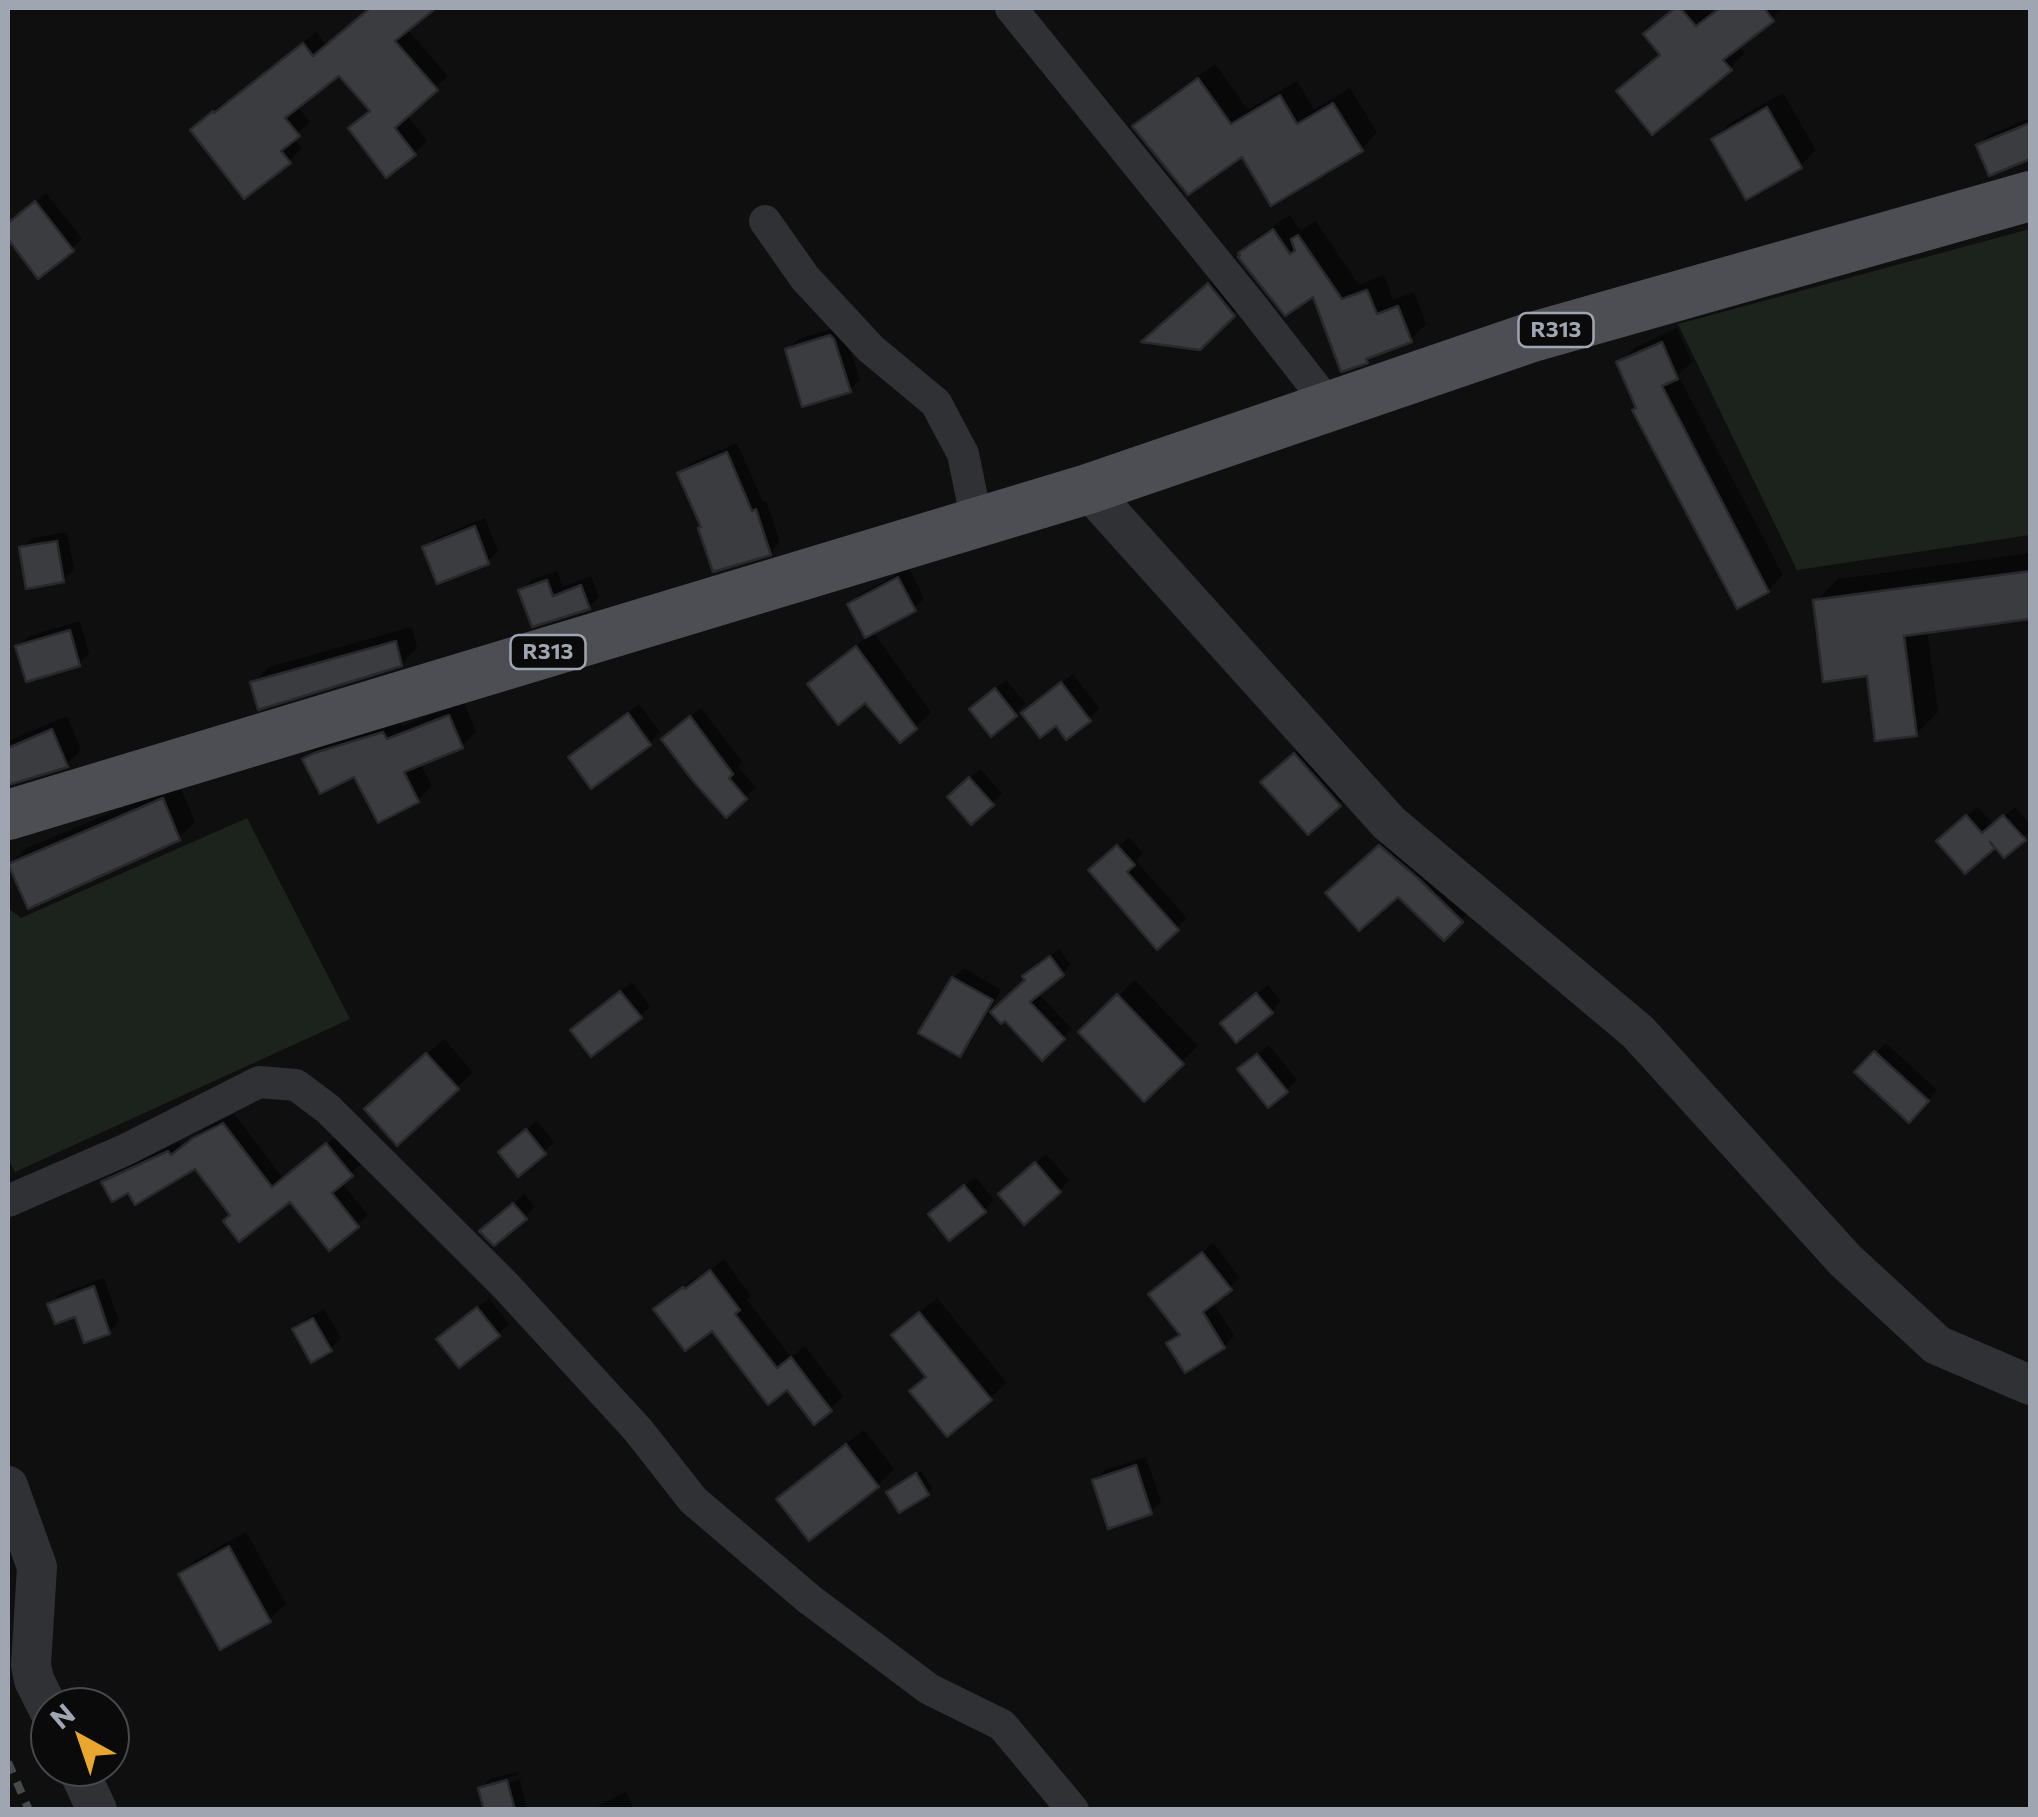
<!DOCTYPE html>
<html>
<head>
<meta charset="utf-8">
<style>
	body { margin:0 }
	#map { position:relative; width:2038px; height:1817px; overflow:hidden; background:#0f0f10; font-family:Commissioner,sans-serif }
	canvas { display:block }
	.frame { position:absolute; inset:0; border:10px solid #a0a6b1; pointer-events:none }
	.north { position:absolute; left:30px; top:1687px; width:100px; height:100px; box-sizing:border-box; background:#0a0a0b; border:2px solid #46484d; border-radius:50%; rotate:320deg; font-size:28px; font-weight:700; line-height:40px; text-align:center; color:#a0a6b1 }
	.north::after { content:''; display:block; margin:auto; width:35px; height:45px; background:#e9a72e; clip-path:polygon(50% 0,100% 100%,50% 72%,0 100%) }
</style>
</head>
<body>
<div id="map">
<canvas width="2038" height="1817"></canvas>
<div class="frame"></div>
<div class="north">N</div>
</div>
<script>
const ctx = document.querySelector('canvas').getContext('2d');
ctx.lineJoin = 'round';
function fillPath(path, color) { ctx.fillStyle = color; ctx.fill(path, 'evenodd'); }
function trace(path, color, width, dash) { ctx.strokeStyle = color; ctx.lineWidth = width; ctx.lineCap = dash ? 'butt' : 'round'; ctx.setLineDash(dash || []); ctx.stroke(path); }
function label(font, color, halo, rows, align = 'center') {
  ctx.font = font + ' Commissioner,sans-serif'; ctx.lineWidth = 8; ctx.setLineDash([]); ctx.textBaseline = 'middle'; ctx.strokeStyle = halo; ctx.fillStyle = color; for (const [text, x, y, turn = 0] of rows) {
    ctx.save(); ctx.translate(x, y); ctx.rotate((+turn || 0) * Math.PI / 180); ctx.textAlign = isNaN(turn) ? turn : align; if (halo) ctx.strokeText(text, 0, 0); ctx.fillText(text, 0, 0); ctx.restore();
  }
}
fillPath(new Path2D(`
	M2030,229V535L1797,570L1678,324Z
	M247,818L350,1019L15,1172L8,1159V908L21,918Z`), '#1c231c');
fillPath(new Path2D(`
	M363,8H432L406,28L448,76L406,114L427,141L414,153L339,72L297,106L310,122L293,138L302,148L289,161L193,130L205,117L226,101L228,103L316,32L327,46L367,11Z
	M1675,8H1707L1712,13L1719,8H1784L1738,45L1745,53L1730,68L1634,76L1662,53L1646,34Z
	M1215,64L1248,110L1297,81L1314,110L1350,88L1377,133L1361,149L1242,153L1135,126L1151,110Z
	M1783,93L1816,150L1800,166L1714,139L1730,123Z
	M2030,118V156L1990,173L1979,145L1989,135Z
	M46,193L82,239L39,275L8,235V225Z
	M1290,215L1301,231L1315,220L1359,285L1384,275L1393,300L1414,292L1426,324L1410,340L1373,354L1366,361L1314,293L1241,253L1257,237Z
	M1219,275L1243,304L1199,347L1154,332Z
	M842,326L860,380L849,390L787,350L798,339Z
	M1677,328L1692,362L1678,375L1783,575L1768,590L1738,605L1638,407L1619,363L1634,348Z
	M737,443L763,502L766,501L780,542L770,552L703,526L680,474L691,463Z
	M485,518L498,551L488,561L425,548L436,538Z
	M67,532L74,570L63,580L21,548L32,538Z
	M2030,553V617L1927,630L1938,712L1916,734L1816,601L1838,579Z
	M909,568L924,598L914,609L872,631L931,712L915,728L865,700L810,685L826,669L867,637L850,604L860,594Z
	M557,571L563,587L591,576L599,597L589,607L521,591L531,580Z
	M80,621L89,653L79,663L18,647L29,636Z
	M412,627L417,648L401,664L253,683L269,667Z
	M1073,674L1099,708L1089,719L1034,703Z
	M1006,680L1026,704L992,733L982,699Z
	M464,702L476,732L461,746L420,763L432,786L418,800L355,774L305,759L320,744L398,719L402,726Z
	M639,704L660,732L650,743L592,785L571,757L581,747Z
	M701,708L742,762L738,767L756,787L726,814L664,739Z
	M67,716L81,750L66,765L8,783V741Z
	M1311,738L1356,788L1308,832L1280,766Z
	M980,769L1002,793L992,803L960,787Z
	M179,784L195,822L178,838L9,865L25,849Z
	M1978,807L1994,825L2015,807L2030,824V831L2004,855L1995,844L1965,871L1949,831Z
	M1395,832L1475,906L1444,938L1398,893L1343,879Z
	M1129,837L1143,853L1136,861L1187,918L1177,928L1102,860Z
	M1059,949L1071,965L1038,993L1072,1029L1042,1057L1005,1018L1034,968Z
	M964,968L1001,990L970,1044L959,1054L954,978Z
	M1135,980L1198,1046L1144,1098L1081,1032Z
	M632,982L650,1006L640,1016L573,1030Z
	M1268,985L1281,1001L1271,1012L1233,1013Z
	M444,1039L473,1072L457,1088L383,1093Z
	M1886,1043L1937,1090L1909,1119L1858,1072Z
	M1269,1045L1297,1080L1286,1090L1251,1059Z
	M234,1114L283,1178L338,1135L361,1164L341,1182L368,1215L329,1248L290,1199L233,1214L196,1166L129,1189L104,1183L114,1173L179,1142L182,1147L206,1128Z
	M537,1121L554,1142L544,1152L511,1142Z
	M1046,1154L1069,1180L1059,1191L1012,1184Z
	M975,1177L994,1200L984,1210L941,1204Z
	M524,1194L535,1207L525,1217L493,1221Z
	M1213,1243L1240,1278L1213,1302L1234,1336L1224,1346L1170,1344L1181,1332L1151,1294Z
	M724,1259L751,1296L747,1300L791,1357L805,1346L843,1396L830,1409L788,1387L713,1328L657,1309L697,1276L699,1278Z
	M104,1278L119,1321L109,1332L76,1314L50,1304L60,1294Z
	M489,1298L509,1324L498,1334L450,1329Z
	M937,1298L1007,1383L948,1434L911,1320Z
	M324,1309L341,1338L330,1349L296,1330L306,1319Z
	M864,1430L894,1469L878,1485L809,1538L780,1499L796,1483Z
	M1146,1457L1161,1502L1150,1512L1095,1480L1105,1470Z
	M921,1471L932,1488L927,1493L893,1488Z
	M246,1532L286,1604L269,1620L181,1575L197,1559Z
	M518,1772V1775L490,1782V1788L520,1780L527,1810H486L481,1789L491,1778Z
	M626,1792L634,1810H595L601,1804Z`), '#0007');
const building = new Path2D(`
	M370,8H436L395,41L438,90L395,128L416,155L386,178L348,128L370,111L339,76L285,118L300,136L281,151L291,163L244,199L190,130L213,111L214,113L303,43L313,56Z
	M1675,8H1680L1696,26L1720,8H1764L1774,21L1723,60L1732,70L1652,135L1616,91L1660,55L1643,34Z
	M1198,78L1231,124L1280,95L1297,124L1333,103L1363,151L1271,206L1242,157L1188,195L1132,126Z
	M1767,107L1802,168L1746,200L1711,139Z
	M2030,123V159L1989,176L1976,145Z
	M35,201L74,251L38,279L8,239V223Z
	M1273,229L1290,254L1295,251L1291,239L1298,235L1342,299L1367,290L1377,314L1398,306L1412,342L1366,359L1368,363L1341,372L1313,297L1285,316L1238,257L1240,255L1238,253Z
	M1208,283L1235,316L1200,350L1141,342Z
	M830,335L834,339L851,392L802,407L785,349Z
	M1662,342L1678,379L1662,386L1769,592L1737,609L1632,410L1636,408L1616,362Z
	M727,452L752,511L756,509L771,555L713,572L698,528L701,527L677,473Z
	M475,526L489,564L437,584L422,547Z
	M57,541L64,582L26,589L19,547Z
	M2030,571V619L1904,636L1917,736L1875,741L1867,676L1823,682L1813,600Z
	M898,577L916,611L865,638L847,604Z
	M547,580L553,596L581,585L590,609L532,627L518,590Z
	M70,630L80,666L26,682L15,646Z
	M396,641L402,666L258,710L250,682Z
	M856,646L917,729L900,743L865,703L838,725L807,684Z
	M1061,682L1091,721L1066,740L1056,726L1040,738L1021,713Z
	M995,688L1017,716L991,737L969,709Z
	M628,713L651,745L591,789L568,757Z
	M449,715L463,748L404,772L419,802L378,823L354,777L320,794L302,759L314,753L383,732L387,739Z
	M690,716L733,774L729,778L747,799L726,818L693,781L661,739Z
	M52,729L68,767L8,785V748Z
	M1294,753L1341,806L1308,835L1260,782Z
	M969,777L994,805L971,825L947,797Z
	M163,798L180,840L28,909L8,864Z
	M1966,815L1982,833L2003,815L2026,840L2004,858L1990,842L1995,848L1965,874L1936,841Z
	M1117,845L1135,865L1127,872L1179,930L1157,950L1088,870Z
	M1379,845L1419,879L1463,922L1444,941L1398,897L1359,931L1325,893Z
	M1050,956L1064,975L1030,1002L1065,1039L1042,1061L1005,1021L1001,1024L990,1012L1025,980L1022,976Z
	M952,977L993,1000L960,1057L918,1033Z
	M620,991L642,1018L591,1057L570,1030Z
	M1256,993L1273,1013L1236,1043L1220,1023Z
	M1117,994L1184,1064L1144,1102L1078,1032Z
	M1874,1051L1929,1101L1909,1123L1854,1072Z
	M426,1053L459,1089L397,1146L364,1109Z
	M1257,1054L1288,1092L1268,1108L1237,1069Z
	M223,1123L272,1187L326,1143L353,1176L332,1193L359,1227L329,1251L290,1202L239,1242L223,1221L230,1215L195,1169L135,1205L128,1193L112,1202L101,1182L168,1151L171,1155L193,1138Z
	M526,1129L546,1154L518,1177L498,1152Z
	M1035,1162L1061,1192L1024,1225L998,1194Z
	M964,1185L986,1212L949,1241L928,1214Z
	M513,1203L527,1219L494,1246L479,1231Z
	M1202,1252L1232,1290L1203,1312L1225,1348L1185,1373L1166,1343L1180,1335L1148,1294Z
	M710,1270L740,1310L735,1314L777,1368L791,1357L832,1411L814,1425L787,1390L768,1405L712,1331L685,1351L653,1309L683,1287L685,1289Z
	M94,1286L110,1334L84,1343L75,1317L55,1324L47,1304Z
	M477,1307L500,1336L459,1368L436,1339Z
	M919,1312L992,1400L947,1437L909,1391L926,1377L891,1335Z
	M313,1318L332,1351L311,1363L292,1329Z
	M846,1444L879,1487L809,1541L776,1499Z
	M1136,1465L1152,1514L1108,1529L1092,1480Z
	M916,1473L929,1495L899,1513L886,1492Z
	M229,1546L271,1622L220,1650L178,1574Z
	M507,1780L515,1810H484L478,1788Z`);
fillPath(building, '#3b3c40');
trace(building, '#29292c', 2.5);
trace(new Path2D(`
	M1011,8L1252,306L1330,406
	M765,221L805,278L871,349L936,403L963,454L977,522
	M8,1201L125,1150L259,1082L296,1085L328,1109L505,1285L638,1430L693,1500L809,1599L929,1689L1002,1725L1073,1810`), '#303135', 32);
trace(new Path2D(`
	M1088,489L1389,823L1638,1032L1845,1260L1937,1345L2030,1385
	M8,1486L37,1567L31,1665L34,1680L50,1712
	M77,1767L97,1810`), '#303135', 40);
trace(new Path2D(`
	M8,815L1088,489L1529,338L2030,196`), '#4c4e54', 50);
trace(new Path2D(`
	M8,1762L29,1810`), '#47494e', 8, [12, 10]);
for (const [x, y, w] of [
	[1556,330,75],
	[548,652,75]
]) { const box = new Path2D(); box.roundRect(x - w / 2, y - 17, w, 34, 8); ctx.fillStyle = '#0a0a0b'; ctx.fill(box); trace(box, '#a0a6b1', 2.5); }
label('bold 22px', '#a0a6b1', null, [
	["R313",1556,330],
	["R313",548,652]
]);
</script>
</body>
</html>
